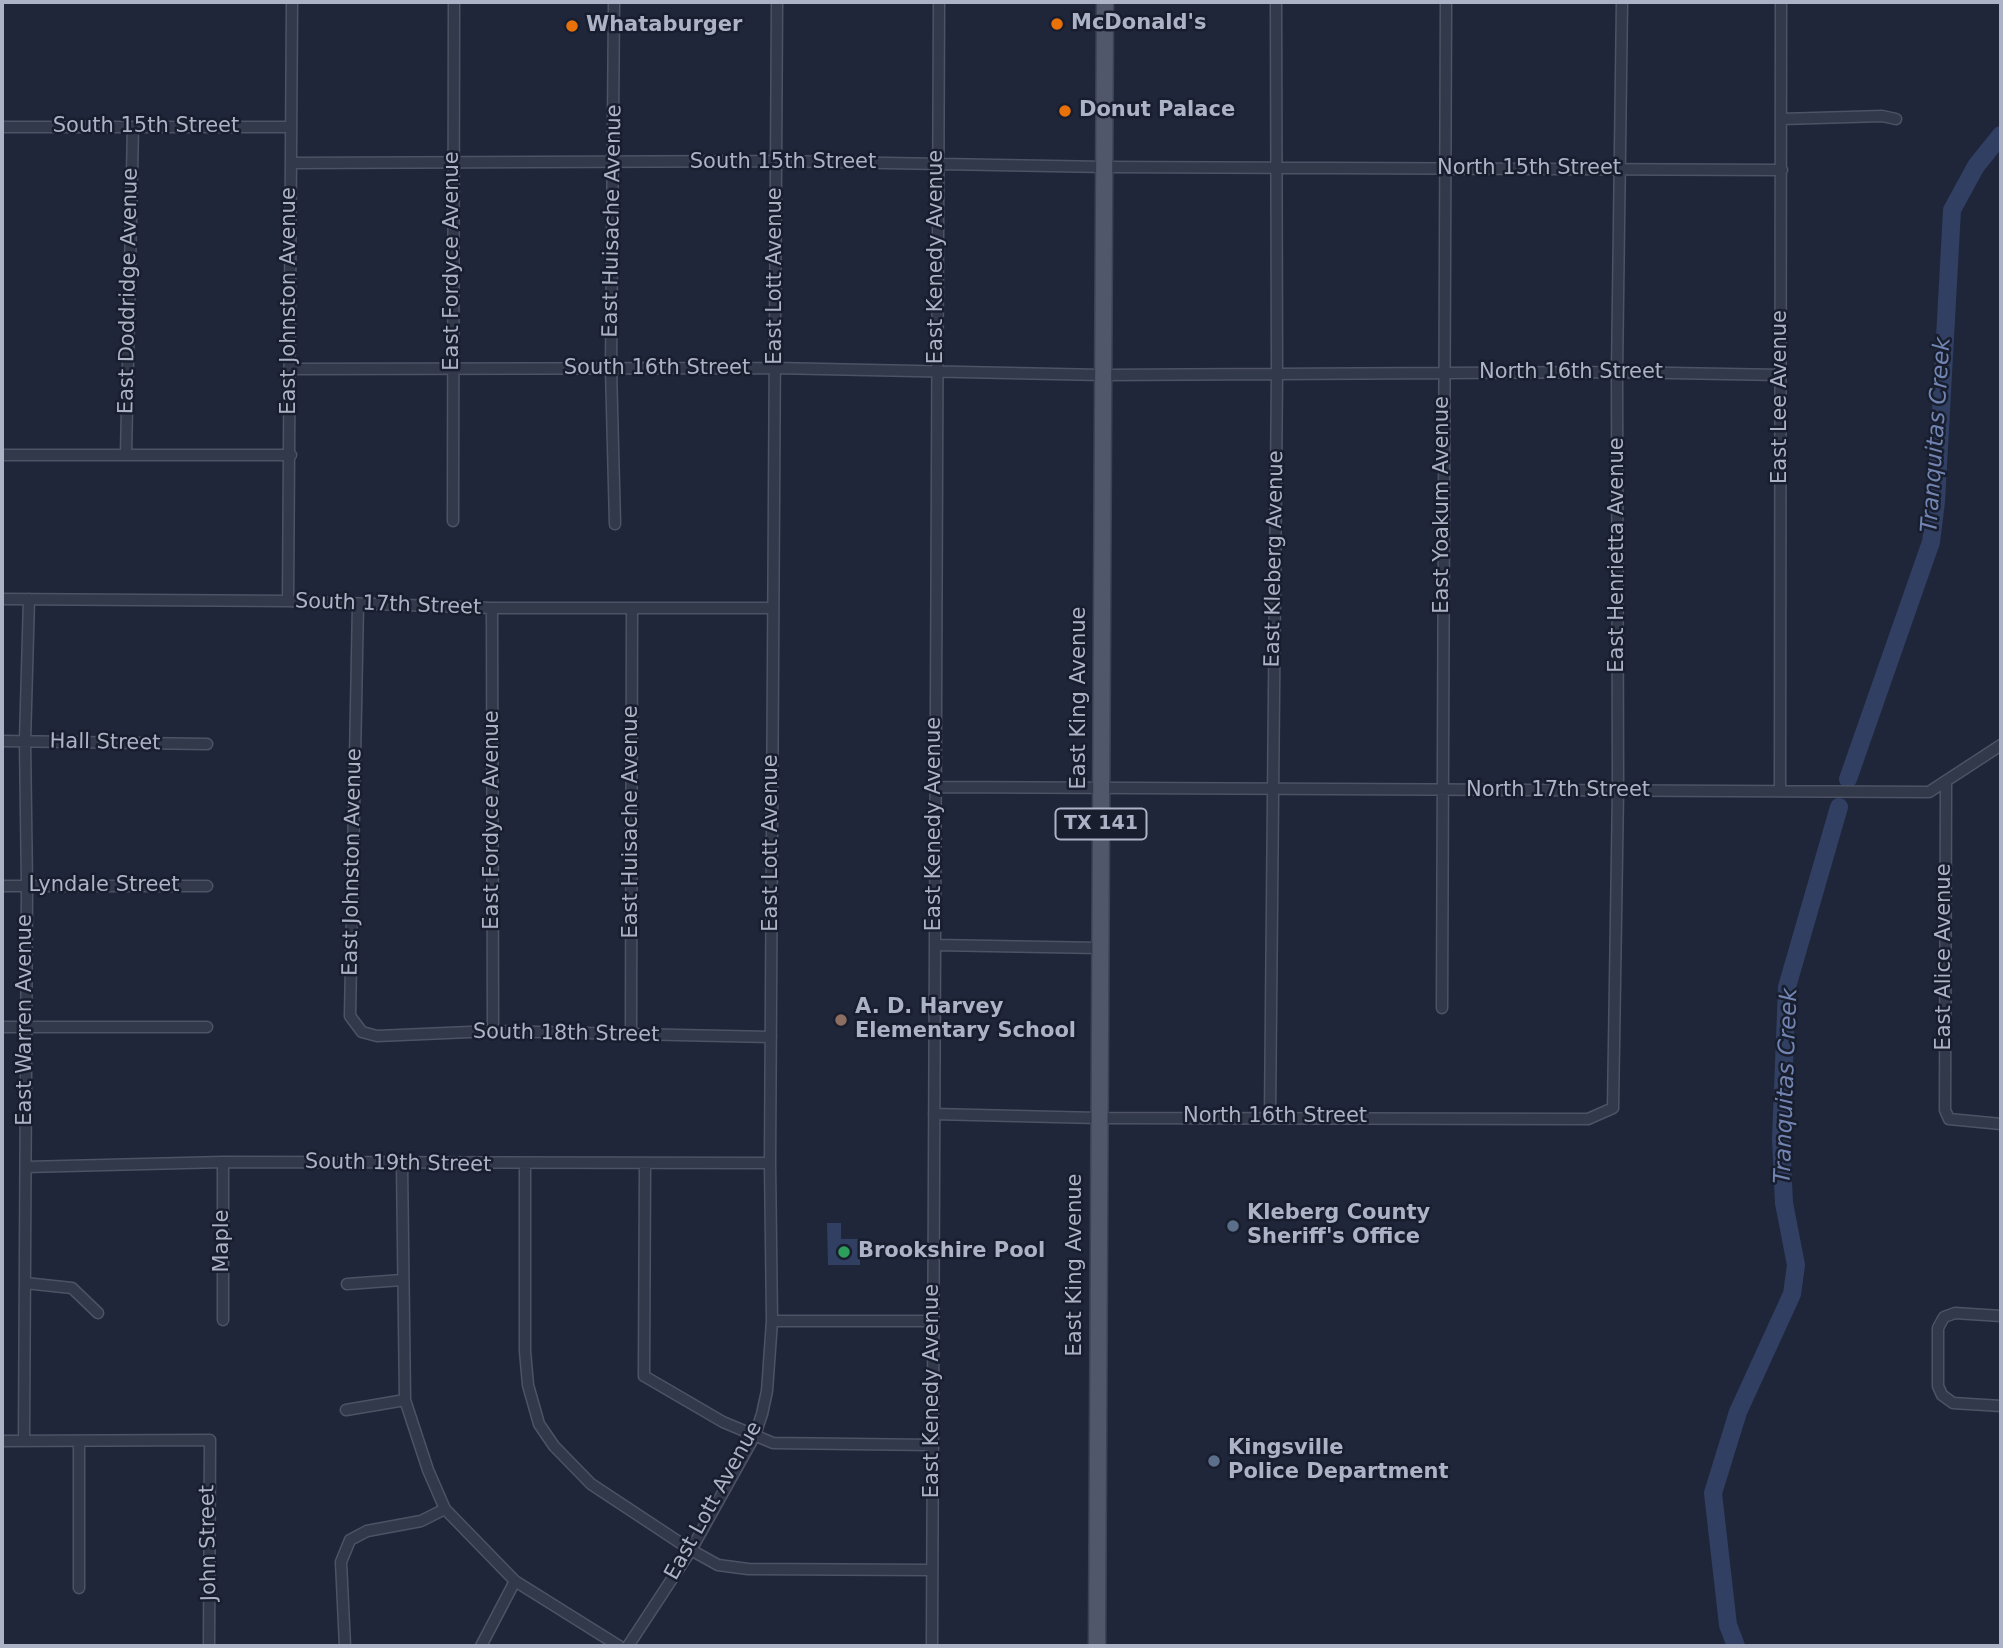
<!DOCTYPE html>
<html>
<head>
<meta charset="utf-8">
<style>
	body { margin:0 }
	#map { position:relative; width:2003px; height:1648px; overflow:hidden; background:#1f263a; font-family:"DejaVu Sans",sans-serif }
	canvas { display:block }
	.frame { position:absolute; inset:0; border:4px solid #adb3c7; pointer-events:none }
</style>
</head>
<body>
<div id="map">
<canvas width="2003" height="1648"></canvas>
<div class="frame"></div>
</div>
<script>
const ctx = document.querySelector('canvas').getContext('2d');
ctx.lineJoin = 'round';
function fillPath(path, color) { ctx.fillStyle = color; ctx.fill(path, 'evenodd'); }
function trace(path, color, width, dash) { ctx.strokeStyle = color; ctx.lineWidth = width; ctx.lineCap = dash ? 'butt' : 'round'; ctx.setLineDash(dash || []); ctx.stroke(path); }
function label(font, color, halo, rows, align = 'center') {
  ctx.font = font + ' "DejaVu Sans",sans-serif'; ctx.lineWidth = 5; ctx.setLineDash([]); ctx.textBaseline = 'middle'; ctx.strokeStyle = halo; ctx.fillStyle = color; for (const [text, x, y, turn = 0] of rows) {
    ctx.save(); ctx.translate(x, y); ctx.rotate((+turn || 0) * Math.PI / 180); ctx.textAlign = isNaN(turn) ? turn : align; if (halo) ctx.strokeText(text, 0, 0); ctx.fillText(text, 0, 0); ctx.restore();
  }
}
fillPath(new Path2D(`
	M827,1223H841V1239H860V1265H828Z`), '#303f62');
trace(new Path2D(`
	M1848,779L1931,542L1936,502L1952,210L1976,166L2001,135
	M1736,1646L1728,1625L1713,1493L1738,1412L1792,1294L1796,1265L1784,1203L1781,1139L1787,987L1839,807`), '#303f62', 18);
const street = new Path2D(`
	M614,2L611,369L615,524
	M1782,119L1882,116L1896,119
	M2,127H291
	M291,163L776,161L1106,167L1782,170
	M289,369L775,368L1102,375L1617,372L1781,375
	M2,455H291
	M126,455L133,127
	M453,521L454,2
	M2,599L288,601L492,608H773
	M288,601L292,2
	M358,604L350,1016L362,1032L377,1036L493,1031L771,1037
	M492,608L493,1031
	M2,741L207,744
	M1946,783L1945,1110L1949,1119L2001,1124
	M935,787L1929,792L2001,745
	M1780,791L1781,2
	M2,886H207
	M935,945L1100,948
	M1442,1008L1446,2
	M2,1027H207
	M631,1035L632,608
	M934,1114L1098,1118L1588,1119L1613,1108L1618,791L1617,372L1622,2
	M1270,1117L1277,374L1276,2
	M223,1162V1320
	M402,1164L405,1400L428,1470L445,1509L515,1581L619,1646
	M645,1164L644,1376L723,1422L773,1443L933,1445
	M525,1165V1351L528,1385L539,1424L554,1446L591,1484L691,1550L718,1565L748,1569L932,1570
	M26,1167L223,1162L770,1163
	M25,1283L72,1288L98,1313
	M347,1284L402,1280
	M2001,1316L1955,1313L1944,1317L1938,1328V1386L1942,1395L1953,1403L2001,1406
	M772,1321H933
	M346,1410L405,1400
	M24,1440L27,886L25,741L29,599
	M2,1441L210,1440L209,1646
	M79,1442V1588
	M345,1646L341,1562L350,1540L367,1531L421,1521L445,1509
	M481,1646L515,1581
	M628,1646L691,1550L755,1435L762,1414L767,1391L772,1321L770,1163L777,2
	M932,1646L939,2`);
const primary = new Path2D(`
	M1097,1646L1105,2`);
trace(street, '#4d5365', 13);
trace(primary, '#3c4253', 19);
trace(street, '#32394a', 10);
trace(primary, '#50576a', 16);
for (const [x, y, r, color] of [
	[1057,24,7,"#e8710a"],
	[572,26,7,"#e8710a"],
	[1065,111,7,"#e8710a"],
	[841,1020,7,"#8d6e63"],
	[1233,1226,7,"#5c6f8a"],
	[844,1252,7,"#2e9e5b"],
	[1214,1461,7,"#5c6f8a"]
]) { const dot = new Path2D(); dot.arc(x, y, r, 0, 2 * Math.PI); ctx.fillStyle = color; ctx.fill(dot); trace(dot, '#181e2e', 2.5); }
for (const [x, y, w] of [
	[1101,824,91]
]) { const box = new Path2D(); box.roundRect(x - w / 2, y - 15.5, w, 31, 5); ctx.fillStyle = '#181e2e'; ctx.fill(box); trace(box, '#adb3c7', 2); }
label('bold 19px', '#adb3c7', null, [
	["TX 141",1101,824]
]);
label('bold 21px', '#adb3c7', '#181e2e', [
	["McDonald's",1071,24],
	["Whataburger",586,26],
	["Donut Palace",1079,111],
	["A. D. Harvey",855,1008],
	["Elementary School",855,1032],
	["Kleberg County",1247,1214],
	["Sheriff's Office",1247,1238],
	["Brookshire Pool",858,1252],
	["Kingsville",1228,1449],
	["Police Department",1228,1473]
], 'left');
label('21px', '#adb3c7', '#181e2e', [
	["South 15th Street",146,127],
	["South 15th Street",783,163],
	["North 15th Street",1529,169],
	["East Huisache Avenue",613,221,-89],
	["East Kenedy Avenue",937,257,-90],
	["East Fordyce Avenue",453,261,-90],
	["East Lott Avenue",776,276,-90],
	["East Doddridge Avenue",129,291,-89],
	["East Johnston Avenue",290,301,-90],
	["South 16th Street",657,369],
	["North 16th Street",1571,373],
	["East Lee Avenue",1781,397,-90],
	["East Yoakum Avenue",1443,505,-90],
	["East Henrietta Avenue",1618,555,-90],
	["East Kleberg Avenue",1275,559,-89],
	["South 17th Street",388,605,2],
	["East King Avenue",1080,698,-90],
	["Hall Street",105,743,1],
	["North 17th Street",1558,791],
	["East Fordyce Avenue",493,820,-90],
	["East Huisache Avenue",632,822,-90],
	["East Kenedy Avenue",935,824,-90],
	["East Lott Avenue",772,843,-90],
	["East Johnston Avenue",353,862,-89],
	["Lyndale Street",104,886],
	["East Alice Avenue",1945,957,-90],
	["East Warren Avenue",26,1020,-90],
	["South 18th Street",566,1034,1],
	["North 16th Street",1275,1117],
	["South 19th Street",398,1164,1],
	["Maple",223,1241,-90],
	["East King Avenue",1076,1265,-90],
	["East Kenedy Avenue",933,1391,-90],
	["East Lott Avenue",714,1501,-61],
	["John Street",209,1543,-91]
]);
label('italic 23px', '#7285b2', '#181e2e', [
	["Tranquitas Creek",1937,435,-86],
	["Tranquitas Creek",1787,1086,-88]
]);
</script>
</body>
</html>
